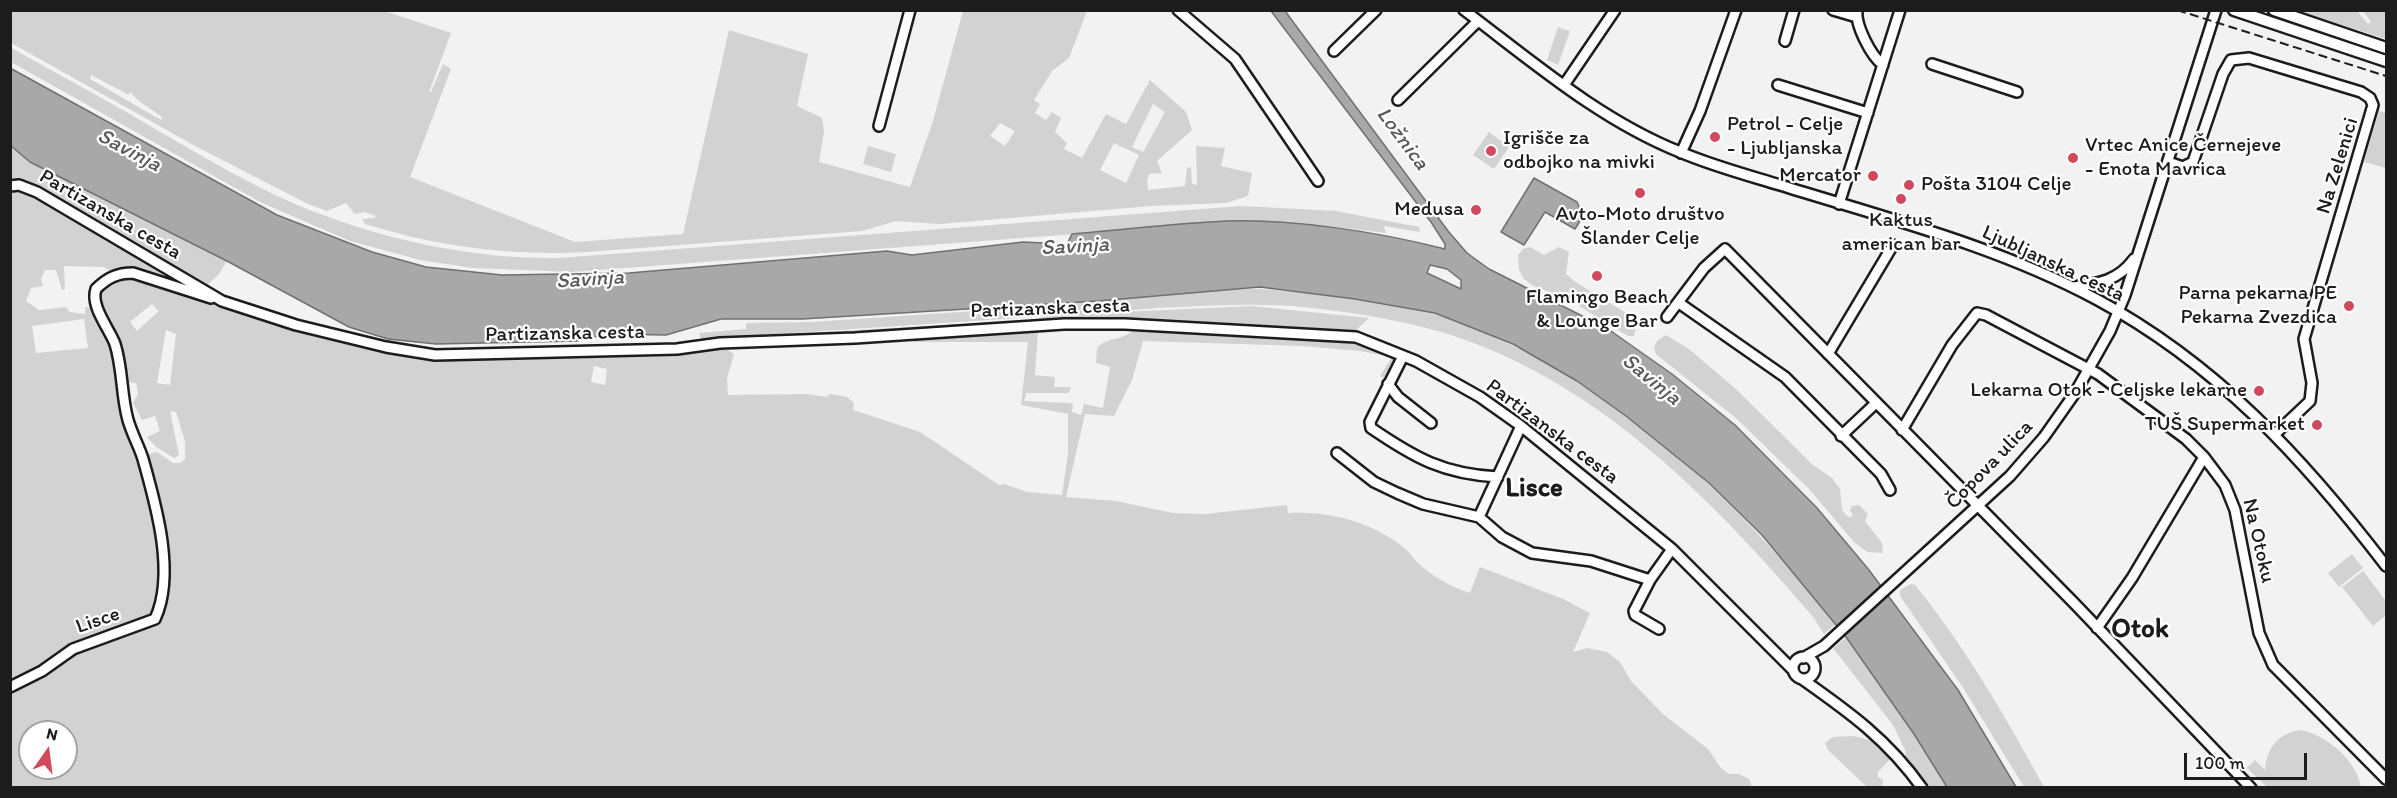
<!DOCTYPE html>
<html>
<head>
<meta charset="utf-8">
<style>
	body { margin:0 }
	#map { position:relative; width:2397px; height:798px; overflow:hidden; background:#f2f2f2; font-family:Itim,sans-serif }
	canvas { display:block }
	.frame { position:absolute; inset:0; border:12px solid #1c1c1c; pointer-events:none }
	.north { position:absolute; left:18px; top:720px; width:60px; height:60px; box-sizing:border-box; background:#fff; border:2px solid #a4a4a4; border-radius:50%; rotate:14deg; font-size:16px; font-weight:700; line-height:24px; text-align:center; color:#1c1c1c }
	.north::after { content:''; display:block; margin:auto; width:21px; height:27px; background:#d1495b; clip-path:polygon(50% 0,100% 100%,50% 72%,0 100%) }
	.scale { position:absolute; left:2184px; top:753px; width:123px; height:27px; box-sizing:border-box; border:3px solid #1c1c1c; border-top:0; padding-left:8px; font-size:18px; line-height:21px; white-space:nowrap; color:#1c1c1c; -webkit-text-stroke:4px #fff; paint-order:stroke }
</style>
</head>
<body>
<div id="map">
<canvas width="2397" height="798"></canvas>
<div class="frame"></div>
<div class="north">N</div>
<div class="scale">100 m</div>
</div>
<script>
const ctx = document.querySelector('canvas').getContext('2d');
ctx.lineJoin = 'round';
function fillPath(path, color) { ctx.fillStyle = color; ctx.fill(path, 'evenodd'); }
function trace(path, color, width, dash) { ctx.strokeStyle = color; ctx.lineWidth = width; ctx.lineCap = dash ? 'butt' : 'round'; ctx.setLineDash(dash || []); ctx.stroke(path); }
function label(font, color, halo, rows, align = 'center') {
  ctx.font = font + ' Itim,sans-serif'; ctx.lineWidth = 4.5; ctx.setLineDash([]); ctx.textBaseline = 'middle'; ctx.strokeStyle = halo; ctx.fillStyle = color; for (const [text, x, y, turn = 0] of rows) {
    ctx.save(); ctx.translate(x, y); ctx.rotate((+turn || 0) * Math.PI / 180); ctx.textAlign = isNaN(turn) ? turn : align; if (halo) ctx.strokeText(text, 0, 0); ctx.fillText(text, 0, 0); ctx.restore();
  }
}
fillPath(new Path2D(`
	M381,10L451,33L429,92H431L443,64L451,69L410,177L575,242L683,234L729,30L808,54L797,106L822,118L824,131L819,162L910,187L933,121L963,11H1087L1069,58L1052,71L1034,100L1040,104L1035,113L1046,120L1052,112L1061,118L1055,132L1067,143L1064,149L1082,158L1106,114L1126,124L1150,80L1186,112L1192,130L1157,161L1162,173L1149,174L1147,181L1148,190L1185,186L1187,168L1191,167L1192,184L1197,185L1196,146L1225,148L1221,166L1252,173L1248,196L1226,203L1151,206L939,224L896,221L862,231L588,252C513,256 437,247 365,224L362,219L374,218L376,216L365,212L355,214L346,203L327,211L308,204L197,147L11,43V11ZM91,75L129,95L130,92L139,101L162,117L161,120L90,79ZM1153,104L1165,112L1143,152L1132,147ZM1000,123L1015,131L1005,146L990,136ZM1114,143L1139,155L1126,183L1100,170Z
	M2298,11H2357L2368,24L2371,22L2363,11H2386V39Z
	M1558,27L1570,31L1558,65L1547,60Z
	M10,47C59,75 109,101 157,130C211,161 265,194 323,215C398,243 479,259 559,258L1242,206L1336,211L1419,227L1420,232L1384,226L1386,233L1286,221V224L1128,230L572,272L473,268L420,260L350,241L262,203L11,62Z
	M2379,111L2386,113V168L2364,162Z
	M1489,132L1509,147L1494,169L1473,155Z
	M10,146L30,162L227,261L219,274L204,288L11,182Z
	M868,146L896,154L891,172L863,164Z
	M10,189H21L70,212L222,305L334,341L434,359L659,354L721,346L734,354L727,378L728,395L806,394L827,397L830,394L847,397L854,403L853,410L920,432L999,485L1004,484L1027,492L1062,495L1068,453V414L1021,405L1028,342H914V338L1038,331L1035,375L1055,377L1054,387H1071L1069,393H1026L1024,401L1069,403L1073,404L1072,412L1081,415L1084,404L1103,408L1110,367L1096,363L1097,348C1106,337 1125,340 1133,330L1331,340L1375,347L1396,356L1397,359L1384,378L1380,376L1392,357L1360,351L1303,346L1143,341L1132,380L1114,416L1085,414L1066,497L1116,501L1173,513L1205,514L1287,505L1288,513C1329,511 1369,521 1402,546C1411,553 1416,563 1425,569C1440,581 1453,587 1470,593L1480,567L1563,599L1590,613L1573,652L1587,648L1607,652L1620,662L1631,681L1664,715L1708,749L1721,768L1729,774H1739L1749,779L1752,787H11V689L44,672L75,651L152,623L157,619L163,603L167,560L160,511L145,457L147,454L157,452L173,463H180L185,459V441L176,412L170,411L179,455L174,458L156,447L147,437L160,431L155,416L142,420L133,403L138,394L136,383L126,382L111,327L99,303L101,287L118,276L104,267L64,266L65,289L62,290L56,270H45L41,279L43,286L31,288L26,301L39,310L66,307L70,312L85,314V307H94C119,328 117,388 124,417C127,430 134,442 138,455C151,493 174,582 152,616L73,647L41,669L11,685ZM152,304L159,311L137,331L130,322ZM84,319L88,348L36,353L32,326ZM166,330L176,334L170,385L157,383ZM594,366L607,369L605,385L591,382ZM30,732H66V768H30Z
	M1530,247L1544,255L1559,247L1569,252L1566,274L1574,281L1634,318L1637,325L1634,336H1628L1568,299L1533,286L1523,278L1519,269L1518,255L1523,249Z
	M1261,289C1318,294 1377,298 1432,312C1448,317 1463,325 1479,331C1625,389 1739,504 1836,624L1824,634L1814,618C1712,499 1595,378 1441,332C1392,318 1344,311 1293,306C1248,303 1203,306 1157,308C1139,310 1118,310 1099,313L1251,306L1369,318L1353,333L1035,323L753,340L751,336L1034,320L1048,316L701,339L699,333L746,329V323L812,322L1020,308L1208,290Z
	M1666,335L1689,349L1737,390L1813,465L1832,478L1840,489L1842,510L1848,517L1853,516L1850,510L1852,506L1859,505L1868,514L1865,521L1882,543L1883,553L1867,552L1854,542L1809,489L1737,419L1656,354L1654,347L1658,340Z
	M2352,554L2363,568L2339,587L2328,573Z
	M2363,571L2386,601V615L2373,626L2342,587Z
	M1911,584L1915,585C1966,648 2005,716 2044,787H2024L1962,686L1900,596V590Z
	M1846,638L1914,734L1947,787H1926L1906,757L1905,750L1893,725L1833,648Z
	M2300,730C2326,734 2357,761 2361,787H2267L2247,768L2255,760L2265,770C2267,748 2277,734 2300,730Z
	M1852,736C1867,738 1883,744 1890,759L1878,772V777L1883,780L1882,787H1867L1828,750L1825,743L1833,737Z`), '#d2d2d2');
const water = new Path2D(`
	M1271,11H1285L1448,231L1467,253L1489,269L1608,329L1672,374L1735,425L1817,508L1869,570L1958,690L2016,787H1947L1914,734L1846,637L1762,535L1709,483L1626,416L1577,381L1513,344L1435,313L1355,299L1260,287L1098,301L802,319H721L666,335L607,334L576,341L436,344L388,339L349,327L227,261L30,162L11,146L10,68L277,215L372,252L426,267L502,275L629,273L887,251L912,255L1023,242L1067,244L1072,234C1124,230 1176,223 1227,221C1295,219 1379,232 1445,249V244L1431,222ZM1430,265L1447,269L1461,280V289L1427,273Z
	M1534,178L1577,202L1583,216L1575,229L1545,212L1524,245L1501,232Z`);
fillPath(water, '#a8a8a8');
trace(water, '#707070', 1.5);
const minor = new Path2D(`
	M1178,10L1235,59L1318,181
	M1464,10C1533,62 1600,120 1680,152C1713,166 1747,175 1780,185C1886,218 1997,246 2096,299C2217,364 2304,459 2386,566
	M1833,10L1857,17
	M1857,10C1855,25 1871,56 1883,65
	M1785,41L1794,10
	M1334,51L1376,10
	M1932,64L2017,92
	M1564,85L1615,10
	M1778,85L1868,113
	M1398,100L1478,21
	M879,126L910,10
	M1681,153L1700,111L1736,10
	M2168,162L2183,167L2193,162L2223,74L2231,60L2249,58L2361,92L2370,98L2373,105L2304,339L2312,383L2310,401L2275,434
	M10,186L19,185L37,192L222,301L296,325L386,347L435,355L677,349L720,343L855,338L1064,324H1125L1356,337L1416,361L1480,397L1521,426L1672,549L1793,670
	M1839,204L1900,10
	M2073,287C2098,284 2118,281 2134,259
	M1679,303L1785,377L1881,474L1890,490
	M1667,317L1704,268L1725,249L2074,603L2251,788
	M1828,354L1893,245
	M1403,356L1370,422L1371,428C1415,458 1443,474 1498,477
	M1388,384L1398,397L1431,423
	M1902,430L1952,345L1977,313L1986,315L2098,374L2186,439L2204,457L2225,485L2235,510L2259,633L2273,665L2386,779
	M1841,436L1876,403
	M1337,453L1374,482L1397,493L1423,504L1479,517L1502,537L1532,553L1591,561L1650,580L1672,549
	M1479,517L1521,426
	M1650,580L1634,611L1635,615L1659,629
	M2097,628L2132,578L2204,457
	M1793 668a11 11 0 1 1 22 0a11 11 0 1 1-22 0Z
	M1803,658L1824,646L2010,476L2044,437L2075,393L2110,331L2125,295L2216,10
	M1802,679C1849,712 1888,740 1922,788
	M10,687L42,671L73,649L155,619C176,574 156,505 143,459C139,446 132,434 128,420C121,395 123,369 115,344C109,328 90,306 96,289C107,278 117,273 133,273L211,298`);
const major = new Path2D(`
	M2234,10L2386,61
	M2274,10L2386,48`);
trace(minor, '#1c1c1c', 14);
trace(major, '#1c1c1c', 15);
trace(minor, '#fff', 9);
trace(major, '#fff', 10);
trace(new Path2D(`
	M2177,10L2386,76`), '#1c1c1c', 2, [9, 4.5]);
for (const [x, y, r, color] of [
	[1715,137,6,"#d1495b"],
	[1491,151,6,"#d1495b"],
	[2073,158,6,"#d1495b"],
	[1873,176,6,"#d1495b"],
	[1909,185,6,"#d1495b"],
	[1640,193,6,"#d1495b"],
	[1901,199,6,"#d1495b"],
	[1476,210,6,"#d1495b"],
	[1597,276,6,"#d1495b"],
	[2349,306,6,"#d1495b"],
	[2259,391,6,"#d1495b"],
	[2317,425,6,"#d1495b"]
]) { const dot = new Path2D(); dot.arc(x, y, r, 0, 2 * Math.PI); ctx.fillStyle = color; ctx.fill(dot); trace(dot, '#fff', 2); }
label('21px', '#1c1c1c', '#fff', [
	["Petrol - Celje",1727,125,"left"],
	["- Ljubljanska",1727,149,"left"],
	["Igrišče za",1503,139,"left"],
	["odbojko na mivki",1503,163,"left"],
	["Vrtec Anice Černejeve",2085,146,"left"],
	["- Enota Mavrica",2085,170,"left"],
	["Mercator",1861,176],
	["Pošta 3104 Celje",1921,185,"left"],
	["Medusa",1464,210],
	["Avto-Moto društvo",1640,215,"center"],
	["Šlander Celje",1640,239,"center"],
	["Kaktus",1901,221,"center"],
	["american bar",1901,245,"center"],
	["Parna pekarna PE",2337,294],
	["Pekarna Zvezdica",2337,318],
	["Flamingo Beach",1597,298,"center"],
	["& Lounge Bar",1597,322,"center"],
	["Lekarna Otok - Celjske lekarne",2247,391],
	["TUŠ Supermarket",2305,425]
], 'right');
label('21px', '#1c1c1c', '#fff', [
	["Na Zelenici",2338,166,-73],
	["Partizanska cesta",110,215,30],
	["Ljubljanska cesta",2053,264,25],
	["Partizanska cesta",1050,309,-2],
	["Partizanska cesta",565,334,-1],
	["Partizanska cesta",1552,432,37],
	["Čopova ulica",1990,465,-46],
	["Na Otoku",2258,541,77],
	["Lisce",98,621,-19]
]);
label('italic 22px', '#5b5b5b', '#fff', [
	["Ložnica",1402,139,53],
	["Savinja",129,151,28],
	["Savinja",1075,247,-3],
	["Savinja",590,280,-4],
	["Savinja",1651,380,39]
]);
label('bold 27px', '#1c1c1c', '#fff', [
	["Lisce",1534,489],
	["Otok",2140,630]
]);
</script>
</body>
</html>
